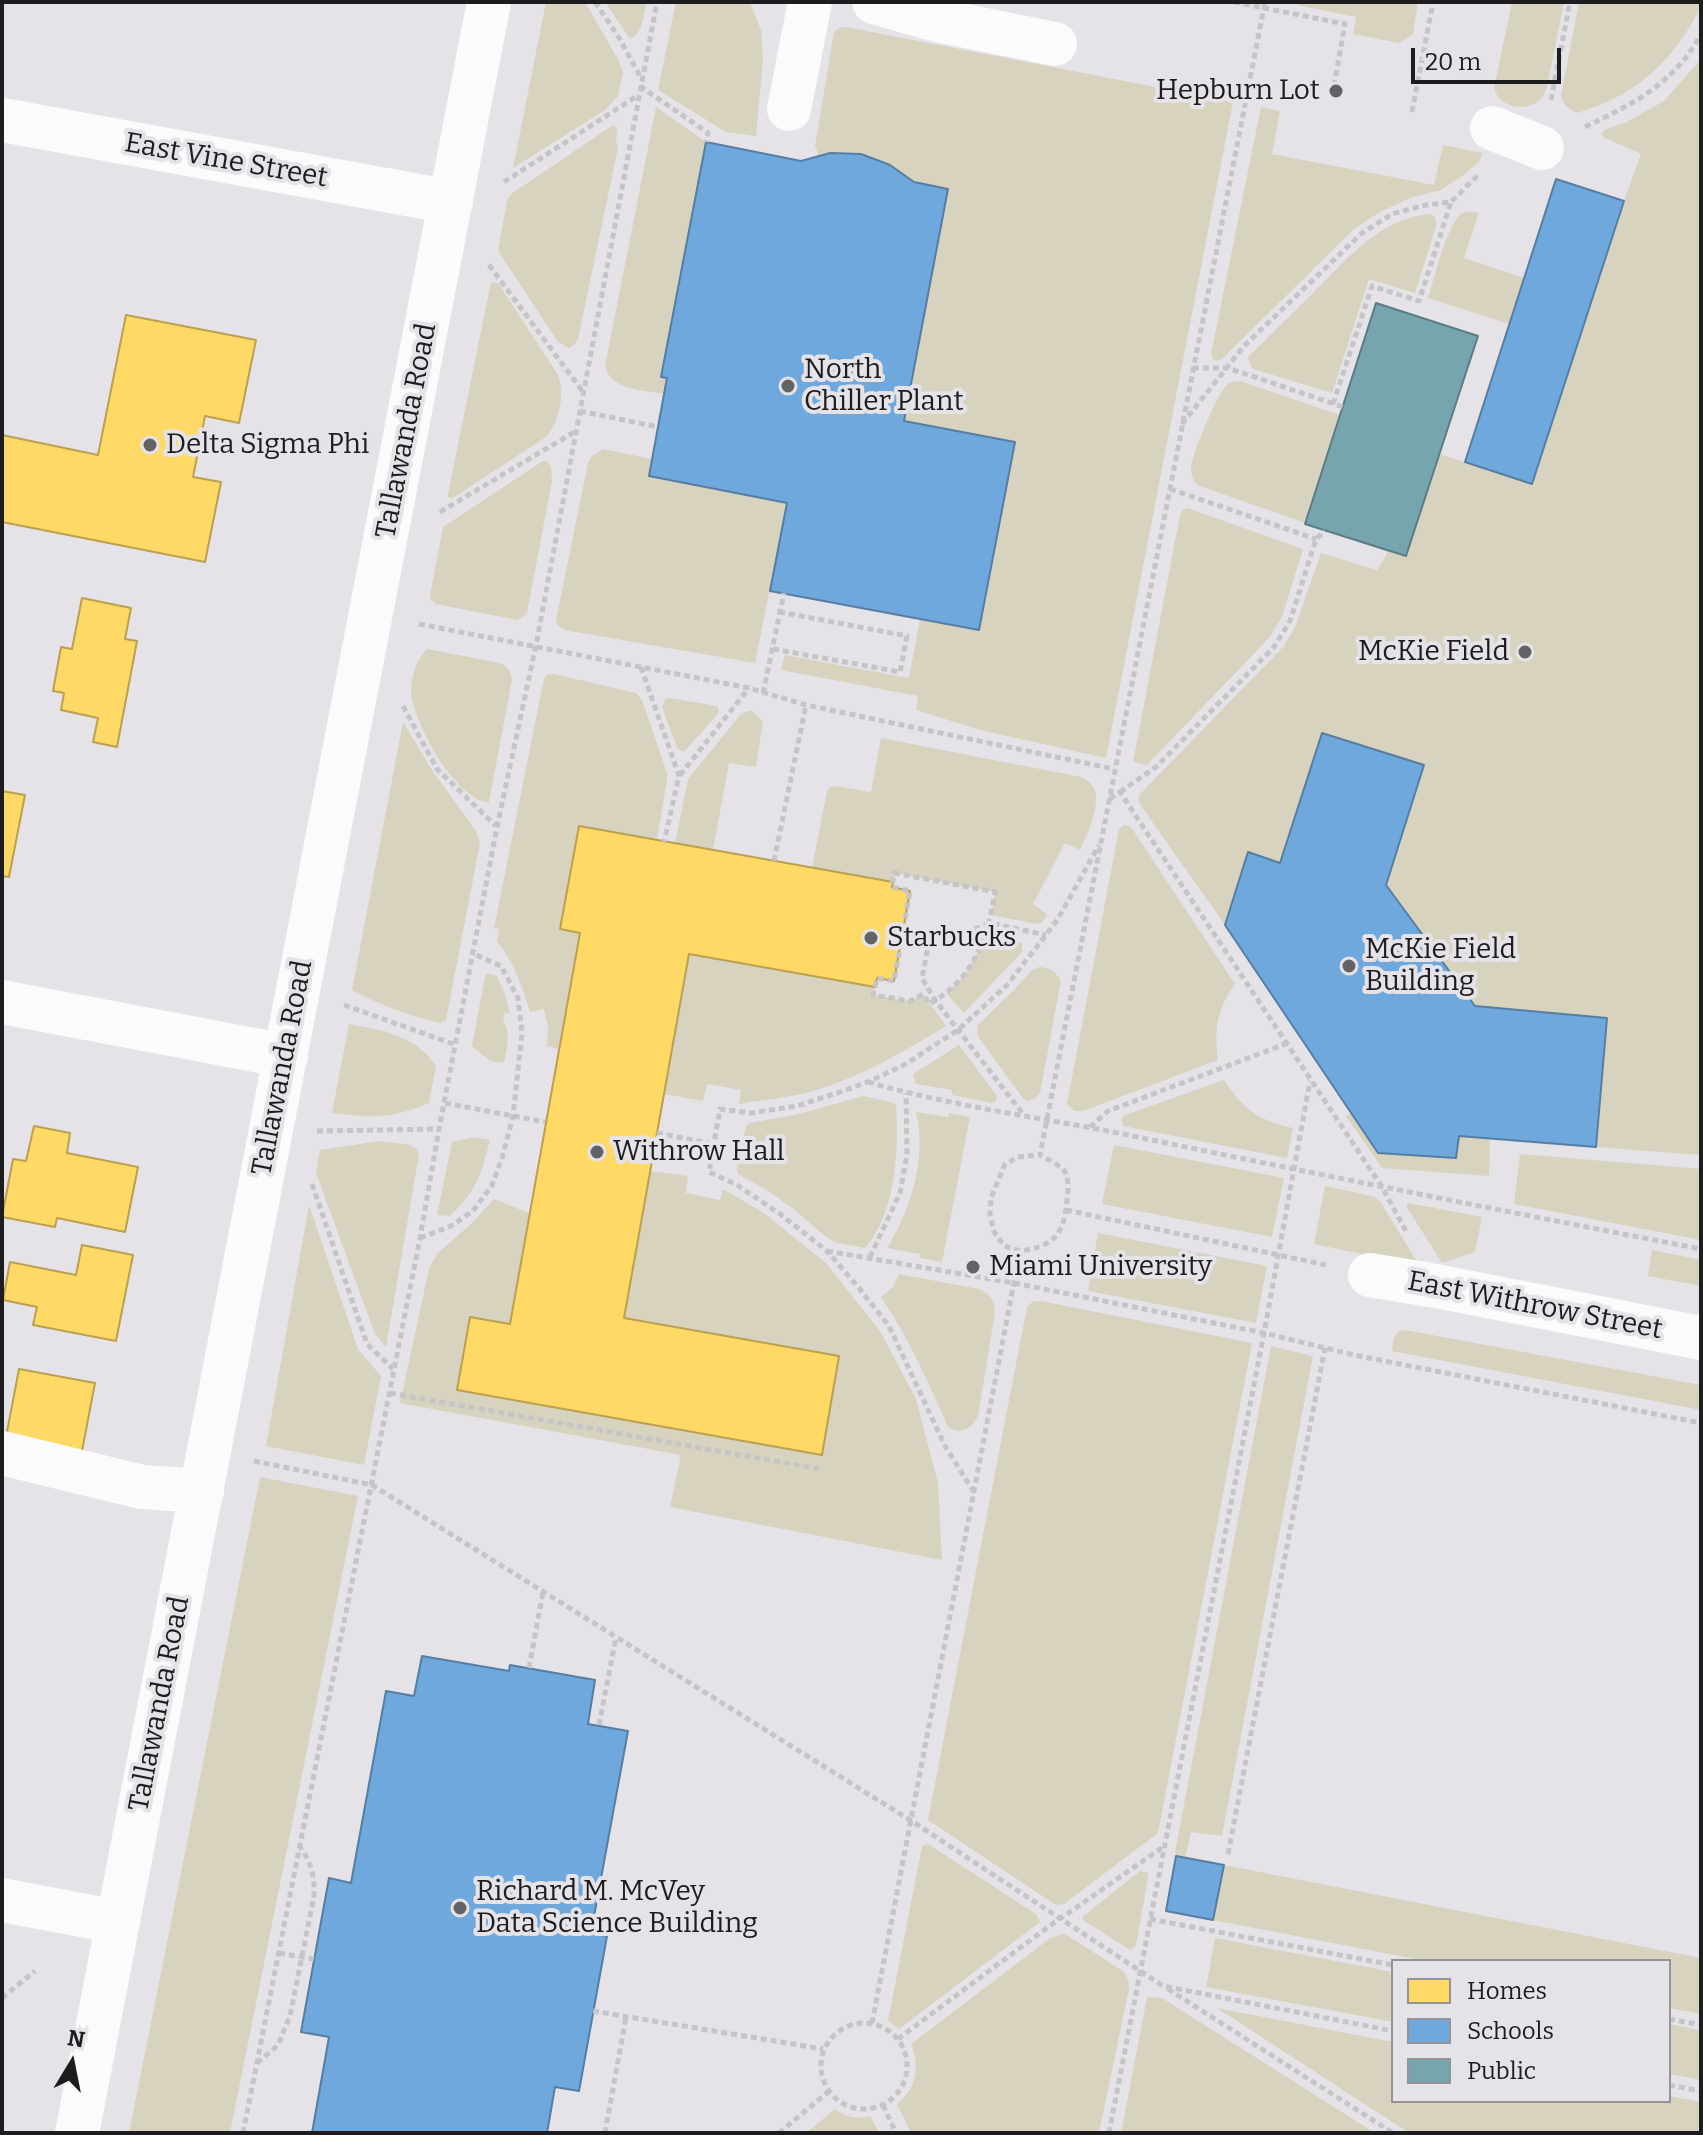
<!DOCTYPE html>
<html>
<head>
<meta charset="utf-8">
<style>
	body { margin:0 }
	#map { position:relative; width:1703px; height:2135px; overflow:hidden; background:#e5e3e7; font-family:Bitter,serif }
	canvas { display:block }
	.frame { position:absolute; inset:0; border:4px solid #1d1c1e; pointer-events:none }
	.legend { position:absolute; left:1391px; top:1959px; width:280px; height:144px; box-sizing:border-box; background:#e5e2e8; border:2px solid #959397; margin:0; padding:10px 14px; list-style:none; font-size:24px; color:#1d1c1e }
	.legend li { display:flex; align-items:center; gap:16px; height:40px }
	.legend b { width:40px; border:2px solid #959397 }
	.north { position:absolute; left:32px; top:2023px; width:80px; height:80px; -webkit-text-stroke:6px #e5e2e8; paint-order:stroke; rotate:10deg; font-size:22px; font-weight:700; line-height:32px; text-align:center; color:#1d1c1e }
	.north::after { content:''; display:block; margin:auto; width:28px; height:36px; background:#1d1c1e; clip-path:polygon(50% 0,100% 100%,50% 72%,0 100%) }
	.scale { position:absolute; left:1411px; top:48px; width:150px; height:36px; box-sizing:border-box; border:4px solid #1d1c1e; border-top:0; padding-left:10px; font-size:24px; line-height:28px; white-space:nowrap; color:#1d1c1e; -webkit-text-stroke:6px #e5e2e8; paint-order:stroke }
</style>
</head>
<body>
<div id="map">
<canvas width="1703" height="2135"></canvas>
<div class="frame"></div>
<ul class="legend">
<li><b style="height:22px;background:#ffd966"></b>Homes</li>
<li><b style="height:22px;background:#6fa8dc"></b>Schools</li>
<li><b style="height:22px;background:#76a5af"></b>Public</li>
</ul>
<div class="north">N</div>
<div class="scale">20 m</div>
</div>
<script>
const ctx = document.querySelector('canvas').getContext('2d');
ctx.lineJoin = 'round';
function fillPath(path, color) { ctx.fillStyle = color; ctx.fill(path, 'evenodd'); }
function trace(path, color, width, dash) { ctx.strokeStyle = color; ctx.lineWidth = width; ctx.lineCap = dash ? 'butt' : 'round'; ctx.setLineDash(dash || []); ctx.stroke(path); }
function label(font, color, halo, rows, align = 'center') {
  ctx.font = font + ' Bitter,serif'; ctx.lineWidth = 8; ctx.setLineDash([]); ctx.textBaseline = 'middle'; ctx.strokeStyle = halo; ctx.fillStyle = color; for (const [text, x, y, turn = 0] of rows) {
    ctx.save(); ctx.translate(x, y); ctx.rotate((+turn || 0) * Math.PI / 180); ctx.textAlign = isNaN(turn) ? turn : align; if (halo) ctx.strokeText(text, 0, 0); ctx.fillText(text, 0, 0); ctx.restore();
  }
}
fillPath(new Path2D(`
	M546,2H585L619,61L623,73L618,96L605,110L513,168Z
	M605,2H647C643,16 644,32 630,39Z
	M676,2H749L751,5L761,30L763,59L756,136L726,132L658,90Z
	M1298,2H1418L1413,34L1399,43L1353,34L1356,17L1297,5Z
	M1512,2H1564L1547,88C1546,91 1542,98 1540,100C1525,113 1498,107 1494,88Z
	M1579,2H1701V6C1682,45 1653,80 1613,99C1602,105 1590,108 1578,113C1568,109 1564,106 1561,96Z
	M846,27L1233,102L1106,758L980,730L916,710L918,696L781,670L785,655L909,678L920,619L979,630L1015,442L904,421L948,189L914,182L890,165L861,154L830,153L819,156L815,146L834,32L839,28Z
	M1701,59V1155L1490,1139L1489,1176L1382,1168L1346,1116L1352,1113L1225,925L1139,803L1138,798L1141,793L1284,646L1295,627L1321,553L1377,570L1388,552L1197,485C1193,479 1191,475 1191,468C1192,455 1218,391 1228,384C1232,381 1235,382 1240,381L1340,415L1376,303L1478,336L1440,454L1464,462L1509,324L1428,298C1433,281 1448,223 1461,214C1466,210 1473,212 1479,213L1464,258L1524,278L1624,201L1641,154L1603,137L1602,133L1606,129L1627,122L1664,101Z
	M656,107L706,142L661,376L667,378L665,394C643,390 611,391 605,366Z
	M1261,107L1280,111L1272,154L1434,185L1443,145L1483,153L1478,163L1462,176L1441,190L1413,197L1382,211L1355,228L1222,359L1217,361L1213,359L1211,354Z
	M613,125L617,128L616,142L618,148L578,339L574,345L569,348L558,342L498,251L507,201L511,194Z
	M1429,214L1434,216L1437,224L1415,293L1369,279L1332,393L1253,369L1250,365L1248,357C1270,335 1292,314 1314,292C1347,259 1379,219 1429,214Z
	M491,282L498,283L558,375C565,395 560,421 546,437L451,499L448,497V494Z
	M603,449L652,459L649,476L787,503L755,663L564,630L557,625L556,620L588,463L592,456Z
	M543,461L548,462L551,466L552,481L527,613L523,617L517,620L436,604L431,600L430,595L443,527Z
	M1187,508L1303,549L1282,617L1270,637L1147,765L1133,762L1180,515L1183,510Z
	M427,649L500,663C508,667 511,671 512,680L489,802C457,803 410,718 411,689C412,673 417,660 427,649Z
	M548,674H554L636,693L642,700L667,773V781L657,839L579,827L560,929L580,933L558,1049L547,1046L548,1027L544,1009L530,1012C522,986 514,963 497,941L499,929L494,928L544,679Z
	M670,698L717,706L719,710L717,715L685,751H681L677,748L662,707L665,699Z
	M748,711H752L763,721L756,767L729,763L713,850L675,843L688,779L741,714Z
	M403,722L434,773L476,831L480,843L446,1020L440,1023C407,1015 382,1006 352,990Z
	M881,738L1081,777C1087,780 1093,784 1095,791C1100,806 1087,836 1080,850L1065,843L1033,904L1048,915L1041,923L1036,924L991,915L995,892L895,873L893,882L812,868L827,791L830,787L835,786L871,792Z
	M1124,825L1131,827L1235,984C1217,1010 1214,1028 1218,1060L1083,1111H1075L1067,1104L1119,829Z
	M986,934L1022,943V952L964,1013L946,993C968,975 975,959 986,934Z
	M689,954L875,987L874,995L910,1001L923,994L946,1026C902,1053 857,1079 806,1093C785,1098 761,1100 739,1104L741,1090L707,1084L703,1101L664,1094Z
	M1039,967C1051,968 1055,971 1061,981L1040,1093L1035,1099L1027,1101L1022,1097L977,1035L978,1025L982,1021L1014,990L1031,971Z
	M487,973L497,976L505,994L510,1014L505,1013L503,1019C511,1034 507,1047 504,1063L490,1061L472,1046L485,976Z
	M349,1024C381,1030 417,1036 436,1066L429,1103C391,1119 372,1118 332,1113Z
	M959,1045L997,1096L996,1101L993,1103L952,1095V1090L916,1084L913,1074Z
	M1224,1080C1243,1109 1259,1121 1293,1128L1287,1158L1123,1126L1121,1118L1125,1115Z
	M863,1096L891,1102L896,1105C899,1149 896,1213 865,1248L837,1243L826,1237L791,1207L765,1189L738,1174L737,1169L746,1126L750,1123L795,1115Z
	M916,1112L948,1117L949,1113L970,1117L942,1262L920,1258V1254L887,1248C911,1210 927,1157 916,1112Z
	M474,1137L490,1140C481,1175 477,1190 450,1216L437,1215L452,1142Z
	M380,1141L410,1145L416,1148L419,1154L386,1347L375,1334L316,1173L320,1150Z
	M1114,1145L1284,1178L1272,1237L1102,1204Z
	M1520,1154L1701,1169V1240L1514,1204Z
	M650,1171L688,1176L686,1193L720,1200L723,1189L764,1213L826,1263L880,1331L916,1399L938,1483L942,1560L670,1507L681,1455L400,1403L429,1269L437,1254L473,1222L494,1199L529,1213L510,1324L458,1390L821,1455L839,1356L624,1318Z
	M1325,1186L1372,1196L1380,1201L1416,1260L1415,1265L1314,1244Z
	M1408,1203L1482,1217L1475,1252L1442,1263L1406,1206Z
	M309,1205L358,1349L381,1376L364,1465L266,1446Z
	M1098,1233L1267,1266L1256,1323L1088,1291Z
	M1652,1250L1701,1260V1286L1648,1276Z
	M899,1274L979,1289C991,1295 994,1300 995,1313L978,1416C971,1429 962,1435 948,1427C928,1382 909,1338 881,1297L893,1287Z
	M1033,1301H1041L1252,1343L1158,1833L1064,1904L1056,1905L928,1820L1027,1307Z
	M1405,1330L1701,1385V1410L1392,1351L1394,1338L1398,1332Z
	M1271,1346L1313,1356L1222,1836L1191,1832L1185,1858L1176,1856L1175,1852Z
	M260,1477L358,1496L230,2133H129Z
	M928,1844L1036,1914L1040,1922L899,2029L888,2021L922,1846Z
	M1224,1865L1701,1958V2014L1669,2008V1961H1426L1213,1920Z
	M1140,1871L1148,1873V1877L1136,1946L1130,1950L1083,1920L1082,1917Z
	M1064,1933L1124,1972L1128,1980L1129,1989L1099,2133H911L897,2104C917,2088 920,2067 911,2044L1049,1939Z
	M1215,1938L1393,1972V2022L1206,1987Z
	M1147,1997L1162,1998L1375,2133H1121Z
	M1217,2008L1393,2042V2101H1669V2096L1701,2102V2133H1409Z
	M1669,2024L1701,2030V2080L1669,2074Z
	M835,2109C847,2117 856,2120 870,2116L879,2133H806Z`), '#d8d3bf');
const homes = new Path2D(`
	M126,315L256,340L239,423L205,416L193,477L221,482L205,562L2,522V435L98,455Z
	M82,598L131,608L125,639L137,641L117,747L93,742L98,718L61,710L64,693L53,691L61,647L72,649Z
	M2,791L25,795L9,877L2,876Z
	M579,826L893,882L892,887L910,891L894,981L877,978L875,987L689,954L624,1318L839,1356L822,1455L457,1390L470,1317L510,1324L580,933L560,929Z
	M34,1126L70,1133L67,1153L138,1167L125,1232L57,1218L55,1227L2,1217L13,1159L26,1161Z
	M82,1245L133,1255L116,1341L33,1325L37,1307L3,1300L10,1262L76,1275Z
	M19,1369L95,1383L82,1451L6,1437Z`);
fillPath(homes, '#ffd966');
trace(homes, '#bba050', 2);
const schools = new Path2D(`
	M706,142L801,161L830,153L861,154L890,165L914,182L948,189L904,421L1015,442L979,630L770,591L787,503L649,476L667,378L661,377Z
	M1556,179L1624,201L1532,484L1465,462Z
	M1322,733L1424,765L1386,885L1475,1006L1607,1018L1596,1147L1459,1136L1456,1158L1378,1153L1225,925L1248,852L1280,863Z
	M422,1656L509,1671L510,1665L595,1680L588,1724L628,1731L591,1933L607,1936L579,2091L555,2087L547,2133H312L329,2037L301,2032L329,1878L351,1883L386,1691L414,1696Z
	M1176,1856L1224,1865L1213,1920L1166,1911Z`);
fillPath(schools, '#6fa8dc');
trace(schools, '#567ea3', 2);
const public = new Path2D(`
	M1376,303L1478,336L1406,556L1305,524Z`);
fillPath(public, '#76a5af');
trace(public, '#5b7c84', 2);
trace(new Path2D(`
	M595,2L618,36L640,76
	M1234,2L1345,24L1332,97
	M640,86L708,133L706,142
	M1551,100L1570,2
	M1412,112L1433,2
	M1585,127C1634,103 1674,84 1701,34
	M504,182L637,96
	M489,265L583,392
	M1193,368H1228L1343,407
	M1333,404L1372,286L1419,301L1451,202
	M580,411L658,427
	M1182,424L1244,346L1362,233L1392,214L1426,205L1451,202L1479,174
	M1170,489L1316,539
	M440,512L576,431
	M419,624L749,688L806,705L1114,769
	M773,649L900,672L907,636L780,612
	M641,667L679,776L664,842
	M763,693L784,593
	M403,706L437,769L496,826
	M680,775L749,688
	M1120,792L1156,767L1274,647L1290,621L1316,539L1325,531
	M1110,799L1120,792L1382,1187L1407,1233
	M774,861L806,705
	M894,873L995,892C987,939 974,979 929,1004L923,994L910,1001L873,995L877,978L894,981L910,891L892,887Z
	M902,941L928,947L922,978L935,1000L1023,1114
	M928,947L990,923L1046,935
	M344,1005L456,1045
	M868,1082C951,1106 1038,1117 1123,1134C1316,1174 1508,1212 1701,1249
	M445,1103L545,1122
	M1090,1127L1108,1111L1288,1043
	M317,1131L439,1129
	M657,1133L714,1144
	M312,1184L367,1344L393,1369
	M1066,1210L1326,1265
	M420,1238L451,1226L473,1211L492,1185L502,1158L513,1116L522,1033L518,998L501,966L474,954
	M827,1251L1014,1283L1264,1333L1354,1355L1701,1423
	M1020,1251L1004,1246L994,1232L990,1215L991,1198L1005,1164L1018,1157L1040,1155
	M870,1257L900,1193L907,1155L906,1093
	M390,1393L820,1469
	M254,1461L372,1485L910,1820L1163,1986L1393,2031
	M974,1492L945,1446L889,1326L859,1288L827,1251L780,1214L737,1185L709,1172L720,1109L751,1113L797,1106L834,1094L868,1082L904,1065L958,1030L1007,985L1046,935L1058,919L1099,845
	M529,1668L543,1592
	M599,1725L616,1637
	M1228,1854L1325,1348
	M1150,1919L1393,1965
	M279,1953L314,1959
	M1168,1989L1393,2133
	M2,1998L35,1971
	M593,2011L823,2049
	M1669,2019L1701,2025
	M821 2066a43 43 0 1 1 86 0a43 43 0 1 1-86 0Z
	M872,2023L1020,1251C1054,1246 1064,1235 1067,1200C1068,1193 1069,1181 1066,1174C1062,1165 1048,1160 1040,1155L1265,2
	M898,2039L1044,1930L1163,1847
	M257,2063L278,2045L290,2016L314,1896C315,1877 311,1862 300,1847
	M1669,2085L1701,2091
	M883,2105L896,2133
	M243,2133L420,1238L439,1129L497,827L536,645L657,2
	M605,2133L626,2017
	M779,2133L828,2092
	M1109,2133L1264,1333L1310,1081`), '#c5c4c6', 5, [6, 4]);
trace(new Path2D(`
	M874,2L941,21L1055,44
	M789,109L810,2
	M2,120L451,202
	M1492,128L1542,148
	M2,1002L286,1056
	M1370,1275L1436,1286L1701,1338
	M2,1453L142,1487L202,1491
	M2,1900L118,1922
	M77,2133L489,2`), '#fbfbfb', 44);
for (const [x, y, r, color] of [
	[1336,91,8,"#636264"],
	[788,386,8,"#636264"],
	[150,445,8,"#636264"],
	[1525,652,8,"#636264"],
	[871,938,8,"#636264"],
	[1349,966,8,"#636264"],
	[597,1152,8,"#636264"],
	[973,1267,8,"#636264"],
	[460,1908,8,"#636264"]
]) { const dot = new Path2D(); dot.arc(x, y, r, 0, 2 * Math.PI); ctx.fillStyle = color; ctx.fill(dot); trace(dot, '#e5e2e8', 3); }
label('28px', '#1d1c1e', '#e5e2e8', [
	["Hepburn Lot",1320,91,"right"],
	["North",804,370],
	["Chiller Plant",804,402],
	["Delta Sigma Phi",166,445],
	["McKie Field",1509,652,"right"],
	["Starbucks",887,938],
	["McKie Field",1365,950],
	["Building",1365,982],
	["Withrow Hall",613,1152],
	["Miami University",989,1267],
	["Richard M. McVey",476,1892],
	["Data Science Building",476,1924]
], 'left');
label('28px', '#1d1c1e', '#e5e2e8', [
	["East Vine Street",226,161,10],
	["Tallawanda Road",407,431,-79],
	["Tallawanda Road",283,1068,-79],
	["East Withrow Street",1535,1306,11],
	["Tallawanda Road",160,1704,-79]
]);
</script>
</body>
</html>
